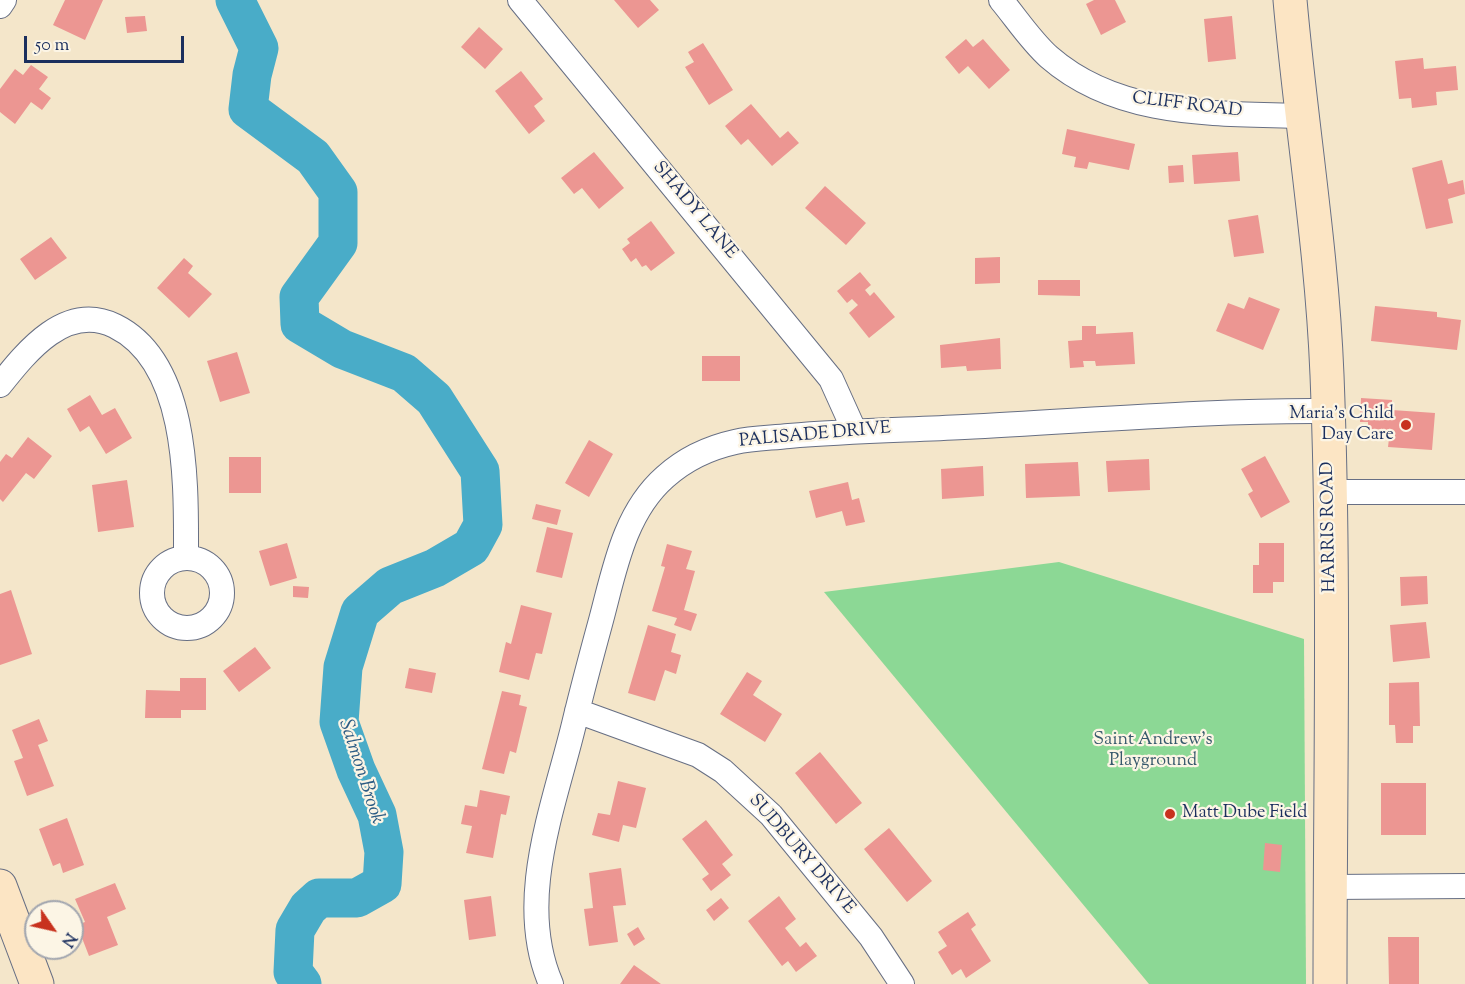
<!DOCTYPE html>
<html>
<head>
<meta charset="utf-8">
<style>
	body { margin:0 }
	#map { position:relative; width:1465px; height:984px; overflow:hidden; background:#f4e6ca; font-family:"Sorts Mill Goudy",serif }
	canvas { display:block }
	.north { position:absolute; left:24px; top:900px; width:60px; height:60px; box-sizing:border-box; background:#fcf5e5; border:2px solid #a2a6af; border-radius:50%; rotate:124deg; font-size:16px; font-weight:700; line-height:24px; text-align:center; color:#1b2f5e }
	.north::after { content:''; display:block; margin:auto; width:21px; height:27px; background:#c8321e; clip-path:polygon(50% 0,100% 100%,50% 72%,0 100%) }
	.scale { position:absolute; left:24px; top:36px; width:160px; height:27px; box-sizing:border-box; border:3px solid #1b2f5e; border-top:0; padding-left:8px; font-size:18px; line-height:21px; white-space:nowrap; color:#1b2f5e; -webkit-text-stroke:4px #fcf5e5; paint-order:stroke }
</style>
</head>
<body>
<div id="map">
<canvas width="1465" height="984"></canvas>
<div class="north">N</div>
<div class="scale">50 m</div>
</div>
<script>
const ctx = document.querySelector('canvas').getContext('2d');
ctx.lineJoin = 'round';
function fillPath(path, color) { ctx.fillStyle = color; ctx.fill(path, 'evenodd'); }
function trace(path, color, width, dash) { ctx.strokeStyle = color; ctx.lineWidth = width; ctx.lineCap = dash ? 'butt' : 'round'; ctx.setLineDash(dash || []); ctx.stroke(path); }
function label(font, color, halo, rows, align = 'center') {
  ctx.font = font + ' "Sorts Mill Goudy",serif'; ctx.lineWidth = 4.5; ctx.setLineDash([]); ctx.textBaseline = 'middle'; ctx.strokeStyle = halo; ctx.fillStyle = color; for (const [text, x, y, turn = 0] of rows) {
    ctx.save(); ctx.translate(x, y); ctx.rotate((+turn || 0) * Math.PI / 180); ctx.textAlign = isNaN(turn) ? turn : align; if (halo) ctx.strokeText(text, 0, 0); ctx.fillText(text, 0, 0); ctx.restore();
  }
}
fillPath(new Path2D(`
	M1059,562L1304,639L1306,984H1149L824,592Z`), '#8cd895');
trace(new Path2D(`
	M235,0L259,48L252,75L248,109L313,157L338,192V243L299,297L300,324L342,349L404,373L434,399L480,471L483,525L471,547L435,568L390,586L360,612L343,667L339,722L356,770L377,815L384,852L382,884L357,898H319L308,908L295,930L293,972L302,984`), '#49acc8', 39);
fillPath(new Path2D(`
	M65,0H103L85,40L53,25Z
	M614,0H650L659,10L638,28Z
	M1094,0H1115L1126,22L1101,35L1086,4Z
	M145,16L147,31L127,33L125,17Z
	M1232,16L1236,59L1208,62L1204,19Z
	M479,27L503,49L485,69L461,47Z
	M966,39L973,47L983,39L1010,70L989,89L968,66L959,74L945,57Z
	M703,43L733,90L709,105L685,67L694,62L688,52Z
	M1423,58L1424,69L1456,66L1458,90L1436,92L1437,105L1412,108L1411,98L1399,99L1395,61Z
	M31,65L48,77L39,89L51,98L42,110L31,102L15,124L0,112V89L15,69L23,75Z
	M521,71L543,99L534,106L545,121L529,134L495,91Z
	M751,104L780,138L788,131L799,143L772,166L748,139L741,145L725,126Z
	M1067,129L1135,144L1129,170L1089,162L1087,169L1074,167L1076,157L1062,154Z
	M594,152L624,188L599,209L582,188L574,194L561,178Z
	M1238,152L1240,181L1194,184L1192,155Z
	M1442,160L1448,184L1463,180L1465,194L1448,199L1453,223L1426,229L1412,168Z
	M1183,165L1184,182L1169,183L1168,166Z
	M825,186L866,223L846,245L805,208Z
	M1258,215L1264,253L1234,257L1228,220Z
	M651,221L675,253L651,271L646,265L642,267L636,258L631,262L622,249L630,243L627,239Z
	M51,237L67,258L35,280L20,259Z
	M1000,257V283L975,284V258Z
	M184,258L193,266L188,273L212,294L189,318L157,288Z
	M860,272L871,285L865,290L870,296L874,292L895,317L869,338L849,313L858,305L852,299L847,303L837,291Z
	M1038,280H1080V296L1038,295Z
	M1249,297L1280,309L1263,350L1216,331L1228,303L1244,309Z
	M1375,306L1437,312V317L1461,320L1457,350L1371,341Z
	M1082,326H1096V334L1133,332L1135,364L1096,366L1095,361H1083L1084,367L1070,368L1068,341L1082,340Z
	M1000,338L1001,369L967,371L966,366L941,368L940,345Z
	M237,352L250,393L220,402L207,361Z
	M702,356H740V381H702Z
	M90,395L102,415L115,408L132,438L106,454L89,426L80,432L67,409Z
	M1361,398L1392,400V410L1435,413L1432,450L1388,447L1390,430L1368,429V422H1360Z
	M28,437L52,456L34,479L26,473L3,502L0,499V462L6,454L12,458Z
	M589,440L613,454L589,497L565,483Z
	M1265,456L1290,502L1261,518L1248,494L1253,491L1241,469Z
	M229,457H261V493H229Z
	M1149,459L1150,490L1108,492L1106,461Z
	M1078,462L1080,496L1026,498L1025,464Z
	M983,466L984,496L942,499L941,469Z
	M127,480L134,527L98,532L92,485Z
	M848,482L852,500L859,498L865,522L846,526L842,511L816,518L809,491Z
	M536,504L561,510L557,525L532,519Z
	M547,527L573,533L562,578L536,572Z
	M287,543L297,578L270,586L259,551Z
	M1259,543H1284V582H1273V593H1253V565H1259Z
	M667,544L692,551L686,569L695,571L684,610L697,614L691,631L674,625L677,618L652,611L665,567L661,566Z
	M1427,576L1428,604L1401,606L1400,577Z
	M293,586L309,587L308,598L293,597Z
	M11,590L32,654L0,665V594Z
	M521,605L552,613L542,654L536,653L529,680L499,672L506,642L511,644Z
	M1426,622L1430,658L1393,662L1390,625Z
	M648,625L676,634L671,652L681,655L676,674L665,670L655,701L628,693Z
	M255,647L271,668L239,692L223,671Z
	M409,668L436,673L432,693L405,688Z
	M747,672L762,681L753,695L782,714L765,742L720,714Z
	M180,678H206V710H181V718H145L146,690L180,691Z
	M1419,682L1420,726H1413V743H1396L1395,725H1389V683Z
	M502,691L521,695L519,705L527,707L516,753L510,751L504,774L482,769Z
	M39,719L48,741L38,745L54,786L27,796L14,761L23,758L12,730Z
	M820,752L862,803L836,824L795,773Z
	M618,781L646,788L636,828L623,825L619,842L592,835L598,813L610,815Z
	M1381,783H1426V835H1381Z
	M480,790L510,796L506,815L501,814L493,858L466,853L472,826L461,824L465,805L477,807Z
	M67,818L84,865L63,873L60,863L53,866L39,829Z
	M706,820L733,855L722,864L731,875L711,891L702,879L709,874L682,839Z
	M889,828L932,881L907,902L864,849Z
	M1265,843L1282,845L1280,872L1263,870Z
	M621,868L626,905L613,906L618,942L589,946L584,909L593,908L589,873Z
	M115,883L126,909L107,917L118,945L89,956L77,925L85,922L75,899Z
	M491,896L496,936L469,940L464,900Z
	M779,896L796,919L785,928L800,947L806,942L817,956L796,972L788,961L782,966L748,921Z
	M721,898L729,908L714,921L706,910Z
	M968,912L976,925L971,929L991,961L966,978L961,969L952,975L938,952L947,946L938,932Z
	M638,927L645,939L634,946L627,934Z
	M1388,937H1419V984H1389Z
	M634,965L661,984H620Z`), '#ec9692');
const street = new Path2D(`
	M520,0L831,379L854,430
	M1001,0C1016,18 1031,41 1049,57C1119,118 1215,113 1302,116
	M0,6L4,0
	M0,385C27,351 66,302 115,326C190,363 186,487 186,558
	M1331,492H1465
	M152 593a35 35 0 1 1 70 0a35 35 0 1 1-70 0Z
	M577,711L698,755L723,771L771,815L871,937L902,984
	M1331,887L1465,886
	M551,984C515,901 554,807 574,724C582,691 591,657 600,624C614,573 623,514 665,477C685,459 708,448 735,442C752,438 771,438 789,436C847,431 906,430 964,427C1086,421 1206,410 1328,411`);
const secondary = new Path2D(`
	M1290,0C1301,125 1322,249 1327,375C1335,578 1330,781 1330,984
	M0,886L37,984`);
trace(street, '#676f84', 26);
trace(secondary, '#676f84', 35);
trace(street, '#fff', 24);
trace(secondary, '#fce5c4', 33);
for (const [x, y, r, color] of [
	[1406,425,6,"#c8321e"],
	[1170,814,6,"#c8321e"]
]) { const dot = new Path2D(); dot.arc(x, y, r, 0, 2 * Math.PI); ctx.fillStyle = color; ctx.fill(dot); trace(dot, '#fcf5e5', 2); }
label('18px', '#1b2f5e', '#fcf5e5', [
	["CLIFF ROAD",1187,106,7],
	["SHADY LANE",694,211,50],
	["PALISADE DRIVE",815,436,-5],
	["HARRIS ROAD",1330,527,-91],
	["SUDBURY DRIVE",801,855,49]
]);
label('18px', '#1b2f5e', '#fcf5e5', [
	["Maria's Child",1394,415],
	["Day Care",1394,436],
	["Matt Dube Field",1182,814,"left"]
], 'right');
label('18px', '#37596c', '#fcf5e5', [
	["Saint Andrew's",1153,741],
	["Playground",1153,762]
]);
label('italic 20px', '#2b5b83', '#fcf5e5', [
	["Salmon Brook",360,772,72]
]);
</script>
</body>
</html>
